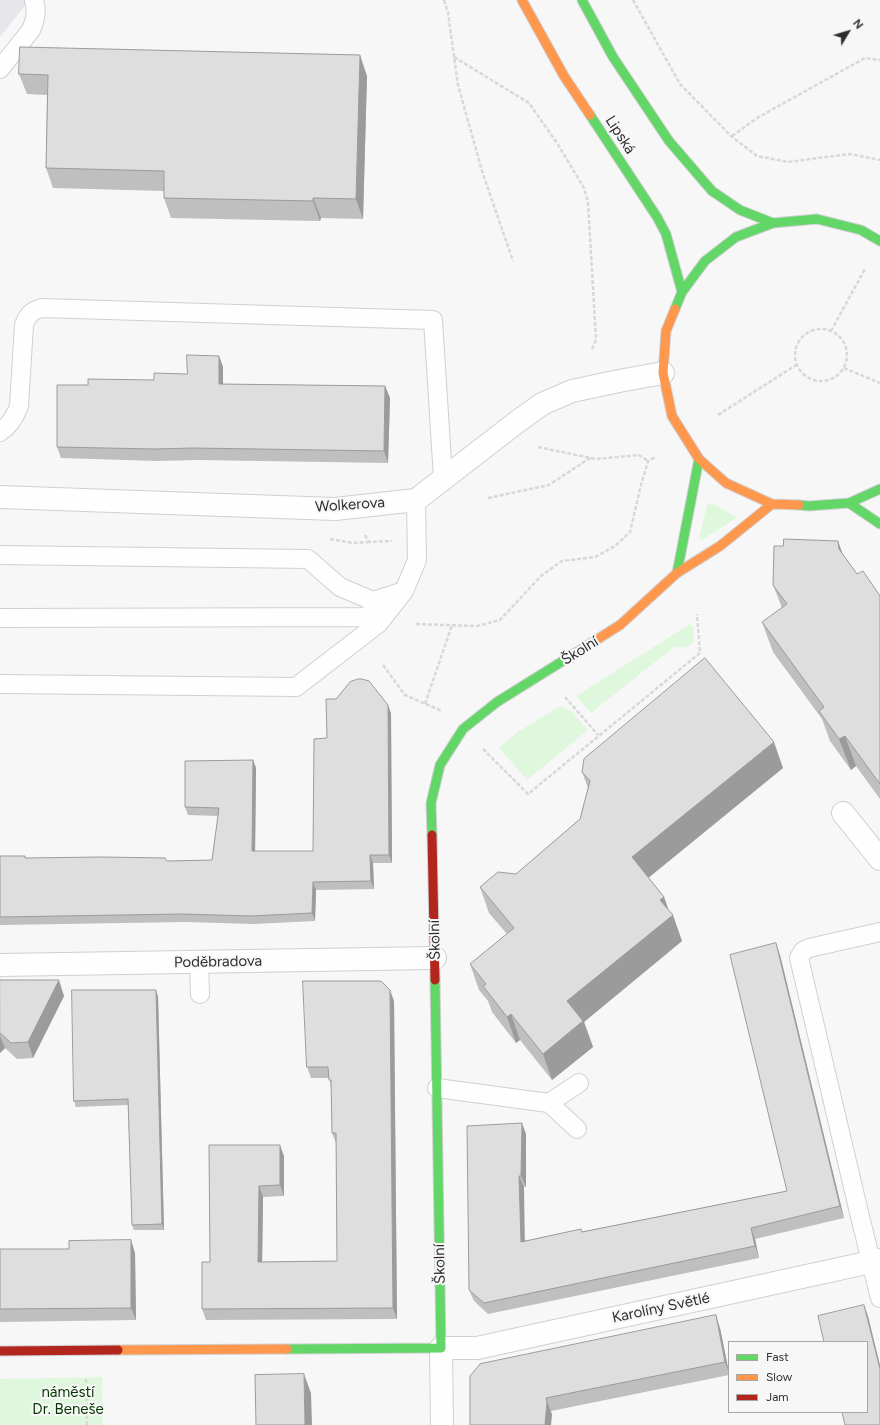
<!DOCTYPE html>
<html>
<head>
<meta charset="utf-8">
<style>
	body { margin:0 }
	#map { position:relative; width:880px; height:1425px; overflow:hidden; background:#f7f7f8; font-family:Figtree,sans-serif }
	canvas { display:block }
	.legend { position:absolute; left:728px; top:1341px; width:140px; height:72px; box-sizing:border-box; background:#f7f7f8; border:1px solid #a7a7a7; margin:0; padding:5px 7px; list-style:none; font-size:12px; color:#2e2e2e }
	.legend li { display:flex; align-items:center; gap:8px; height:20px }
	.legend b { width:20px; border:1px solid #a7a7a7 }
	.north { position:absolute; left:828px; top:12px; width:40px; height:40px; -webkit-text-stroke:3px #f7f7f8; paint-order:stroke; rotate:52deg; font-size:11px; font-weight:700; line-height:16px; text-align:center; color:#2e2e2e }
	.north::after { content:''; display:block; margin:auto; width:14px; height:18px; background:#2e2e2e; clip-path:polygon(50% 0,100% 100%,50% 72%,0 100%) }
</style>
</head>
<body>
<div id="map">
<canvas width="880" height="1425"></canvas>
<ul class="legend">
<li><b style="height:5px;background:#63d668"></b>Fast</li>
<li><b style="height:5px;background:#ff974d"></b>Slow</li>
<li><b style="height:5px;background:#b3261e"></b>Jam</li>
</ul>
<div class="north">N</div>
</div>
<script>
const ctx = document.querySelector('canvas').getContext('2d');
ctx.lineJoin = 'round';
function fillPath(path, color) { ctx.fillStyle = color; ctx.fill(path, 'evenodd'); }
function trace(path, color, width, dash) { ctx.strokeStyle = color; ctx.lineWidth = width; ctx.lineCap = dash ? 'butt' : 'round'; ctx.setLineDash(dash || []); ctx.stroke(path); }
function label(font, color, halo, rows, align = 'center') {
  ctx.font = font + ' Figtree,sans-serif'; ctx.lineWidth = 4; ctx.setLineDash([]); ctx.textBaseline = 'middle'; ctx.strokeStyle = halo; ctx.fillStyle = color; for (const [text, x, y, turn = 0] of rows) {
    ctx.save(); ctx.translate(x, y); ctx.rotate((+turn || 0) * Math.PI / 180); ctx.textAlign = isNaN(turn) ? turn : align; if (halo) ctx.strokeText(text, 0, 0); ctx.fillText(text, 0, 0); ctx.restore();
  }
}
fillPath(new Path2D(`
	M0,0H29L0,37Z`), '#e6e6eb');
fillPath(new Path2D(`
	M712,503L735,516L736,518L702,540L699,538L707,505Z
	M690,624L693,627L694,642C688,649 683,647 674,647L591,713L576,696Z
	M560,706L570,710L588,730L527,780L499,748L516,733Z
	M102,1377L103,1425H0V1379Z`), '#dff8dd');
const lane = new Path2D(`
	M0,69L31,30C36,19 37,11 34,0
	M0,432C9,426 15,417 19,406L24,325C27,315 32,310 42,308L433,320L443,478
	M0,555L308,559L340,587L373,601L404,591
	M0,618L365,617L390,600
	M0,684L296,687L379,623L404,591L417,560L416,500
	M880,932L809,948L803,951L799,958L857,1204L880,1298
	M199,962L200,994
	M437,1088L549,1103L577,1129
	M549,1103L579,1083`);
const street = new Path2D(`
	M0,497L335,509L416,500L517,422L542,404L572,391L619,381L663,373
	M843,813L880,859
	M0,965L435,958
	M442,1425L441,1348H477L880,1260`);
const fast = new Path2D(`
	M582,0L613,57L669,141L712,191L740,210L773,223
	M590,115L657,217L666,234L682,292
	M675,309L682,292L705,261L736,237L773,223L817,219L861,230L880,241
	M849,503L880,524
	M799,505L809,506L849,503L880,489
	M677,573L699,459
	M432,835L431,803L440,765L463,729L497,702L582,649
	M287,1349L441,1348L435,980`);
const slow = new Path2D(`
	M522,0L564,76L590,115
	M675,309L666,331L663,373L672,416L699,459L726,483L772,504L799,505
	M582,649L620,625L677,573L720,546L772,504
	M118,1350L287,1349`);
const jam = new Path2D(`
	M432,835L435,980
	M0,1351L118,1350`);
trace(lane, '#d0d0d2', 20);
trace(street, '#d0d0d2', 24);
trace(fast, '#d0d0d2', 11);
trace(slow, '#d0d0d2', 11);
trace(jam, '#d0d0d2', 11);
trace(new Path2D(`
	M444,0L448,13L458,85L482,171L513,261
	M633,0L680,84L731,136L757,156L788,162L850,154L880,160
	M454,57L529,103L557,143L584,188L588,202L596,340L592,349
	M732,136L757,118L865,58L880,60
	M795 355a26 26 0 1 1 52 0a26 26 0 1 1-52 0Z
	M831,331L865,269
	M844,368L880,383
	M718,415L796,365
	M538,447L596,459L639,455L648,461
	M488,498L549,485L590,458
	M365,535L369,542L392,541
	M330,539L353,543L369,542
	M416,624L477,626L500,620L542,575L562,561L595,557L615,546L630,532L641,485L648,461L656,457
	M383,665L405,695L442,711
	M565,697L598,735
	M425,704L452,625
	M483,749L528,794L700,653L697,614
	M86,1379L87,1425`), '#d8d8d8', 2.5, [4, 2]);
trace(lane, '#fefefe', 18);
trace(street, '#fefefe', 22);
trace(fast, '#63d668', 9);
trace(slow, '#ff974d', 9);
trace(jam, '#b3261e', 9);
fillPath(new Path2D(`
	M19,74L367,76L363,219L321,218L320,221L171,218L164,198V191L53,188L46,168L47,95L27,94Z
	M219,356L223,367V384L385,386L390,398L388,463L197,460L158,461L61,458L57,447L88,385L154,380L187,374Z
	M838,541L842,553L857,574L880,596V799L856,766L851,770L830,741L822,719L773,652L762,622L782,608L773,585L783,546Z
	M336,699L391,713L392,863H373L374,889L316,890L315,921L253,924L185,922L0,925V856L26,858L167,861L212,860L218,816L188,815L185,807L253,760L256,768L255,851H313L327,738Z
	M783,768L648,878L664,897L668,909L682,941L584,1022L593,1047L552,1080L520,1040L516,1043L492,1012L488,1001L479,990L470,964L507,934L489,913L480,887L516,874L580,819L588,788L582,772Z
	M780,955L844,1218L755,1239L759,1258L488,1314L474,1301L469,1290L526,1134V1187H524V1241L581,1229L582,1232L787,1191Z
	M0,980L64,996L33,1058L17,1059L5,1048L0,1053Z
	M158,996L164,1230H134L132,1225L128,1105L76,1107L74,1101Z
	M394,1001L397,1319L206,1320L202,1309L210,1262L209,1145L284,1156V1196L263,1197L262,1262L337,1261L336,1143L332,1133L331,1087L329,1078H311L307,1067Z
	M0,1249L135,1253L136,1320L0,1322Z
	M720,1328L729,1372V1375L551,1411L552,1415L470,1425Z`), '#bfbfc0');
fillPath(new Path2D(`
	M360,55L367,76L363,219L356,199Z
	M313,198L321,218L320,221L313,201Z
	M219,356L223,367V395L219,384Z
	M385,386L390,398L388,463L384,451Z
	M838,541L849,572L839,549Z
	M388,705L391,713L392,863L389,855Z
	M845,736L856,766L851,770L839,739Z
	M774,742L783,768L642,883L632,857Z
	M253,760L256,768L255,859L252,851Z
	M370,855L373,863L374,889L371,881Z
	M313,882L316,890L315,921L312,913Z
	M664,897L671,917L673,915L682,941L584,1022L593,1047L552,1080L543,1054L567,1001L660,900Z
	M776,943L780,955L844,1218L840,1206Z
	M59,980L64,996L33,1058L28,1042Z
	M156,990L158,996L164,1230L162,1224Z
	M390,990L394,1001L397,1319L393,1308Z
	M511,1014L520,1040L516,1043L507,1017Z
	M0,1036L5,1048L0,1053Z
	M522,1123L526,1134V1187L521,1176Z
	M280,1145L284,1156V1196L280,1185Z
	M519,1176L524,1187L525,1253L521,1242Z
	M259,1186L263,1197L262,1272L258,1262Z
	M751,1228L755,1239L759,1258L755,1246Z
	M131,1240L135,1253L136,1320L131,1308Z
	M864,1305L868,1316L880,1365V1369Z
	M716,1315L720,1328L729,1373L725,1362Z
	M304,1374L311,1393L312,1425H305Z
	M546,1398L552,1415L551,1425H545Z`), '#9b9b9c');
const building = new Path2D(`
	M20,47L360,55L356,199L313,198V201L164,198V171L46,168L48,75L19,74Z
	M187,355L219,356V384L385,386L384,451L193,448L154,449L57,447V385H88V379L154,380V373L187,374Z
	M784,539L838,541L839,549L857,574L863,571L880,596V784L845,736L839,739L819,711L824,707L762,622L787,604L773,585L774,546H783Z
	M705,658L774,742L632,857L664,897L660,900L673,915L567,1001L583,1021L543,1054L511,1014L507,1017L483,986L486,984L470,964L514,928L480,887L498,872L516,874L580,819L590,781L582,772L584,759Z
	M358,679H362L369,681L388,705L389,855H370L371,881L313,882L312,913L250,916L182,914L0,917V856H25V858L102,857L165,858L167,861L212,860L219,808L185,807V761L253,760L252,851H313L314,739L327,738L326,699H336L350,682Z
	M776,943L840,1206L751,1228L755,1246L484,1303L469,1290L467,1126L522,1123L521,1176H519L521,1242L581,1229L582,1232L787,1191L730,955Z
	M0,980H59L28,1042L11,1043L0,1033Z
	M303,981H381L390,990L393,1308L202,1309V1262H210L209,1145H280V1185L259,1186L258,1262L337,1261L336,1133H332L331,1080H329L328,1067H307Z
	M72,990H156L162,1224L132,1225L128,1099L74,1101Z
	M131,1240V1308L0,1309V1249H69V1241Z
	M864,1305L880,1369V1425H845L842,1412H867V1342H824L818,1316Z
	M716,1315L725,1362L546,1398L547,1402L545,1425H470V1376L480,1364Z
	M304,1374L305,1425H256L255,1375Z`);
fillPath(building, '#dededf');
trace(building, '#9b9b9c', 1);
label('15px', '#2e2e2e', '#f7f7f8', [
	["Lipská",620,135,57],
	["Wolkerova",350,505,-4],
	["Školní",580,651,-32],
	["Školní",435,940,-91],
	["Poděbradova",218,962,-1],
	["Školní",440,1264,-91],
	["Karolíny Světlé",661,1308,-12]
]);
label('15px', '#033700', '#f7f7f8', [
	["náměstí",68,1393],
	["Dr. Beneše",68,1410]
]);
</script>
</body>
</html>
